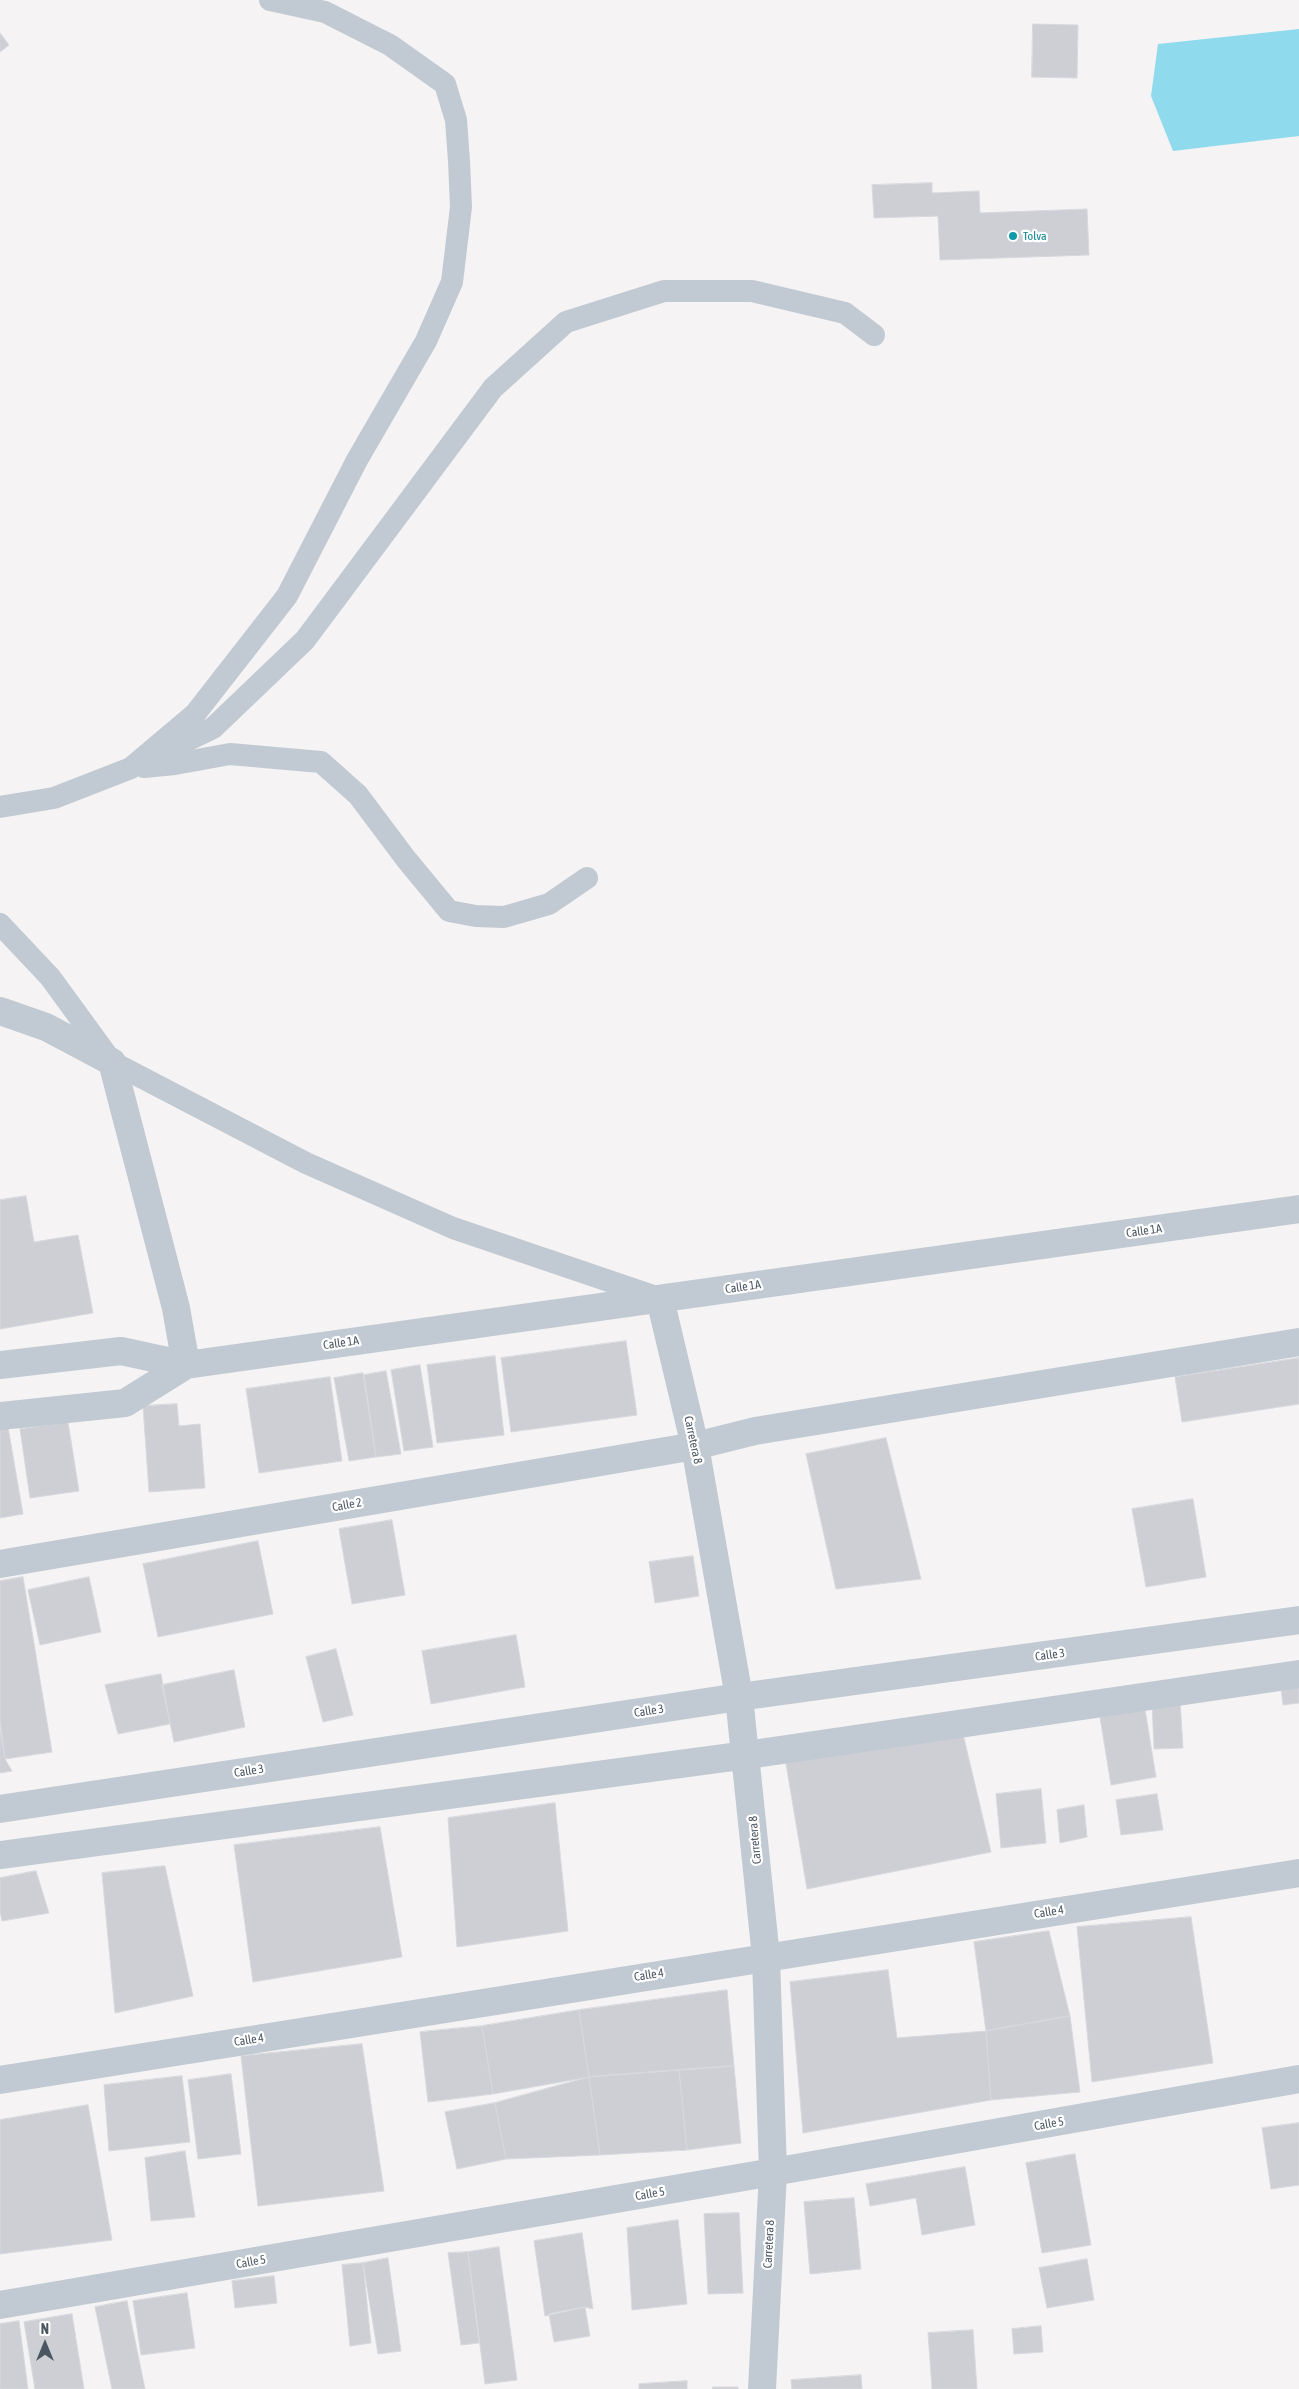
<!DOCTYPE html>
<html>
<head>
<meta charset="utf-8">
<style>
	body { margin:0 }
	#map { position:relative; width:1299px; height:2389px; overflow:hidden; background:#f5f3f3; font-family:"Asap Condensed",sans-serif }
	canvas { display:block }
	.north { position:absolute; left:20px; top:2319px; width:50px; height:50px; -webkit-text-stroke:4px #fff; paint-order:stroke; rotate:0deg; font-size:14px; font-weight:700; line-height:20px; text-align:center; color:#4a5661 }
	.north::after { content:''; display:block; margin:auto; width:18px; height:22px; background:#4a5661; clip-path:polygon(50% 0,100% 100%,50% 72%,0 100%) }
</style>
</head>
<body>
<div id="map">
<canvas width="1299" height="2389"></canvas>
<div class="north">N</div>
</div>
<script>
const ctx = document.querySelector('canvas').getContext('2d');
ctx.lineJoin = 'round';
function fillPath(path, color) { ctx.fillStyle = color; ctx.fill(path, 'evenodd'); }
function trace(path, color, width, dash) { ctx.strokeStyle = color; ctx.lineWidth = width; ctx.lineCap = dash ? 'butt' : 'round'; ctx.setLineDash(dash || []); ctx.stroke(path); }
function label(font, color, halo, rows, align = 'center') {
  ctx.font = font + ' "Asap Condensed",sans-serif'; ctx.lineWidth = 4.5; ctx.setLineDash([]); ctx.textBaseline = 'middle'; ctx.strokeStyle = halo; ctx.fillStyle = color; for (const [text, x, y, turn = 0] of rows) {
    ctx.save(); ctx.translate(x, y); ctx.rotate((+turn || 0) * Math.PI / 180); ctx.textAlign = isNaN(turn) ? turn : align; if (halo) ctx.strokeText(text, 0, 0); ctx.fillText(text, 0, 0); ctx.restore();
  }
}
fillPath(new Path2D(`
	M1299,29V136L1173,151L1151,96L1158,44Z`), '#90daee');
const building = new Path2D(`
	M1033,24L1078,25L1077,78L1032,77Z
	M0,33L9,45L0,52Z
	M932,183V193L979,191L980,213L1087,209L1089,255L940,260L938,216L874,218L872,185Z
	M26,1196L34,1242L78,1235L93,1313L0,1329V1200Z
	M626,1341L637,1415L511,1432L501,1358Z
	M495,1356L504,1435L437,1443L427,1365Z
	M1299,1358V1404L1182,1422L1175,1377Z
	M420,1365L433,1447L404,1451L391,1370Z
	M386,1371L401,1454L376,1457L364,1375Z
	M363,1373L376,1457L349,1461L334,1378Z
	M330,1377L342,1461L259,1473L246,1389Z
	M177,1404L179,1426L200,1424L205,1488L149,1492L143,1406Z
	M68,1422L79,1491L30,1498L20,1429Z
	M8,1427L23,1514L0,1518V1428Z
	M886,1438L921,1579L836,1589L806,1454Z
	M1193,1499L1206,1577L1146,1587L1132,1509Z
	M392,1520L405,1595L352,1604L339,1529Z
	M258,1541L273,1614L158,1637L143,1564Z
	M693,1556L699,1596L655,1603L649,1562Z
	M23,1577L52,1752L5,1759L0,1728V1581Z
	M89,1577L101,1632L40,1645L28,1590Z
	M516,1635L525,1687L431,1704L422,1651Z
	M336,1649L353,1715L323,1722L306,1657Z
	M234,1670L245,1727L174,1742L162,1685Z
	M161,1674L170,1724L118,1734L105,1685Z
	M1299,1678V1703L1283,1705L1280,1681Z
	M1180,1700L1183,1748L1154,1749L1152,1702Z
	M1144,1703L1156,1777L1111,1785L1099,1711Z
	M0,1720L5,1759L12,1771L0,1773Z
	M963,1734L991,1852L807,1889L785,1758Z
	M1041,1789L1046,1843L1001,1848L996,1794Z
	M1157,1794L1163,1830L1121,1835L1116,1800Z
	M555,1803L568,1931L457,1947L448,1818Z
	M1084,1805L1087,1837L1060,1843L1057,1810Z
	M380,1827L402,1957L253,1982L234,1845Z
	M165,1866L193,1996L115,2013L102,1873Z
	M36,1871L49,1913L2,1921L0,1911V1878Z
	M1191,1917L1213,2063L1092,2082L1077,1927Z
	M1049,1931L1070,2016L986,2031L974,1942Z
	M888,1970L897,2038L986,2031L991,2100L803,2133L790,1982Z
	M727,1990L734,2066L589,2077L579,2010Z
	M579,2010L589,2077L493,2094L482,2026Z
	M1070,2016L1080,2092L991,2100L986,2031Z
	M482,2026L493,2094L428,2102L420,2032Z
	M362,2044L384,2191L258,2206L241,2056Z
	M734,2066L741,2143L687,2150L679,2070Z
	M679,2070L687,2150L600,2155L589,2077Z
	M231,2074L241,2154L198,2159L188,2080Z
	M182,2076L190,2142L109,2151L104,2085Z
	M589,2077L600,2155L506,2159L495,2103Z
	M495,2103L506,2159L457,2169L445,2112Z
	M88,2105L112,2240L0,2254V2120Z
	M1299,2123V2185L1271,2189L1262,2128Z
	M185,2151L195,2217L151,2221L145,2158Z
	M1075,2154L1091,2245L1042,2253L1026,2163Z
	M965,2167L975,2225L922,2235L916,2198L870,2206L866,2184Z
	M854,2198L861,2269L810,2274L804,2202Z
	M739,2213L743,2293L708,2294L704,2214Z
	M678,2220L687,2304L632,2310L627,2228Z
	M582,2233L593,2309L585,2307L545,2316L534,2241Z
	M499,2247L517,2380L485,2384L468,2252Z
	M468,2252L479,2343L461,2345L448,2253Z
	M388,2258L401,2351L378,2354L363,2263Z
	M1087,2259L1094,2300L1047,2308L1039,2268Z
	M363,2263L371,2343L350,2346L342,2265Z
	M274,2276L277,2303L235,2308L232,2281Z
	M187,2293L195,2348L141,2355L133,2301Z
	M127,2301L145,2389H112L95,2307Z
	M585,2307L590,2336L554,2342L549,2314Z
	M72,2314L84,2389H35L24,2322Z
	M19,2321L28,2389H0V2324Z
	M1041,2326L1043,2352L1014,2354L1012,2329Z
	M973,2330L977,2389H932L928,2333Z
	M861,2375L862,2389H792L791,2380Z
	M687,2381V2389H639V2384Z
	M713,2387H738V2389H713Z`);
fillPath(building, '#cdcfd5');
trace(building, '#d7d9de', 1);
trace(new Path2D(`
	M163,752L213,728L305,640L493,388L566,322L664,291H752L845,313L874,335
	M144,767L175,764L230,754L321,762L358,795L406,859L449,911L476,916L504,917L549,904L587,878
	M0,807L54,798L131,768L195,714L287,596L357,460L426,341L452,282L461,207L459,161L456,120L445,84L390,45L325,12L270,0
	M0,924L50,977L112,1062L306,1163L453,1228L659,1298`), '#c1cad2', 22);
trace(new Path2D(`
	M0,1011L46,1027L112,1062L176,1308L186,1365
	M0,1564L695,1446L755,1431L1299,1342
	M0,1809L739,1697L1299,1620
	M0,1855L747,1755L1299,1674
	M0,2080L1299,1873
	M0,2305L773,2172L1299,2079`), '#c1cad2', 28);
trace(new Path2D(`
	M660,1299L695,1446L739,1697L766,1957L773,2172L762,2389
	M0,1365L121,1351L186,1365L1299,1209
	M0,1416L125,1403L186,1365`), '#c1cad2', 28);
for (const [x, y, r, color] of [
	[1013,236,5,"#0f9aa8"]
]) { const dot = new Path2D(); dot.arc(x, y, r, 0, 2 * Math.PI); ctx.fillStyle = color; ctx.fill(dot); trace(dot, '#fff', 2); }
label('12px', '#0d838f', '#fff', [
	["Tolva",1023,236]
], 'left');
label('12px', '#4a5661', '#fff', [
	["Calle 1A",1144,1231,-8],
	["Calle 1A",743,1287,-8],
	["Calle 1A",341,1343,-8],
	["Carretera 8",693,1440,78],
	["Calle 2",347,1505,-10],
	["Calle 3",1050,1655,-8],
	["Calle 3",649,1711,-9],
	["Calle 3",249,1771,-9],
	["Carretera 8",755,1840,-95],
	["Calle 4",1049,1912,-9],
	["Calle 4",649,1975,-9],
	["Calle 4",249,2040,-9],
	["Calle 5",1049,2124,-10],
	["Calle 5",650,2194,-10],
	["Carretera 8",769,2244,-87],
	["Calle 5",251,2262,-10]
]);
</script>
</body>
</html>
